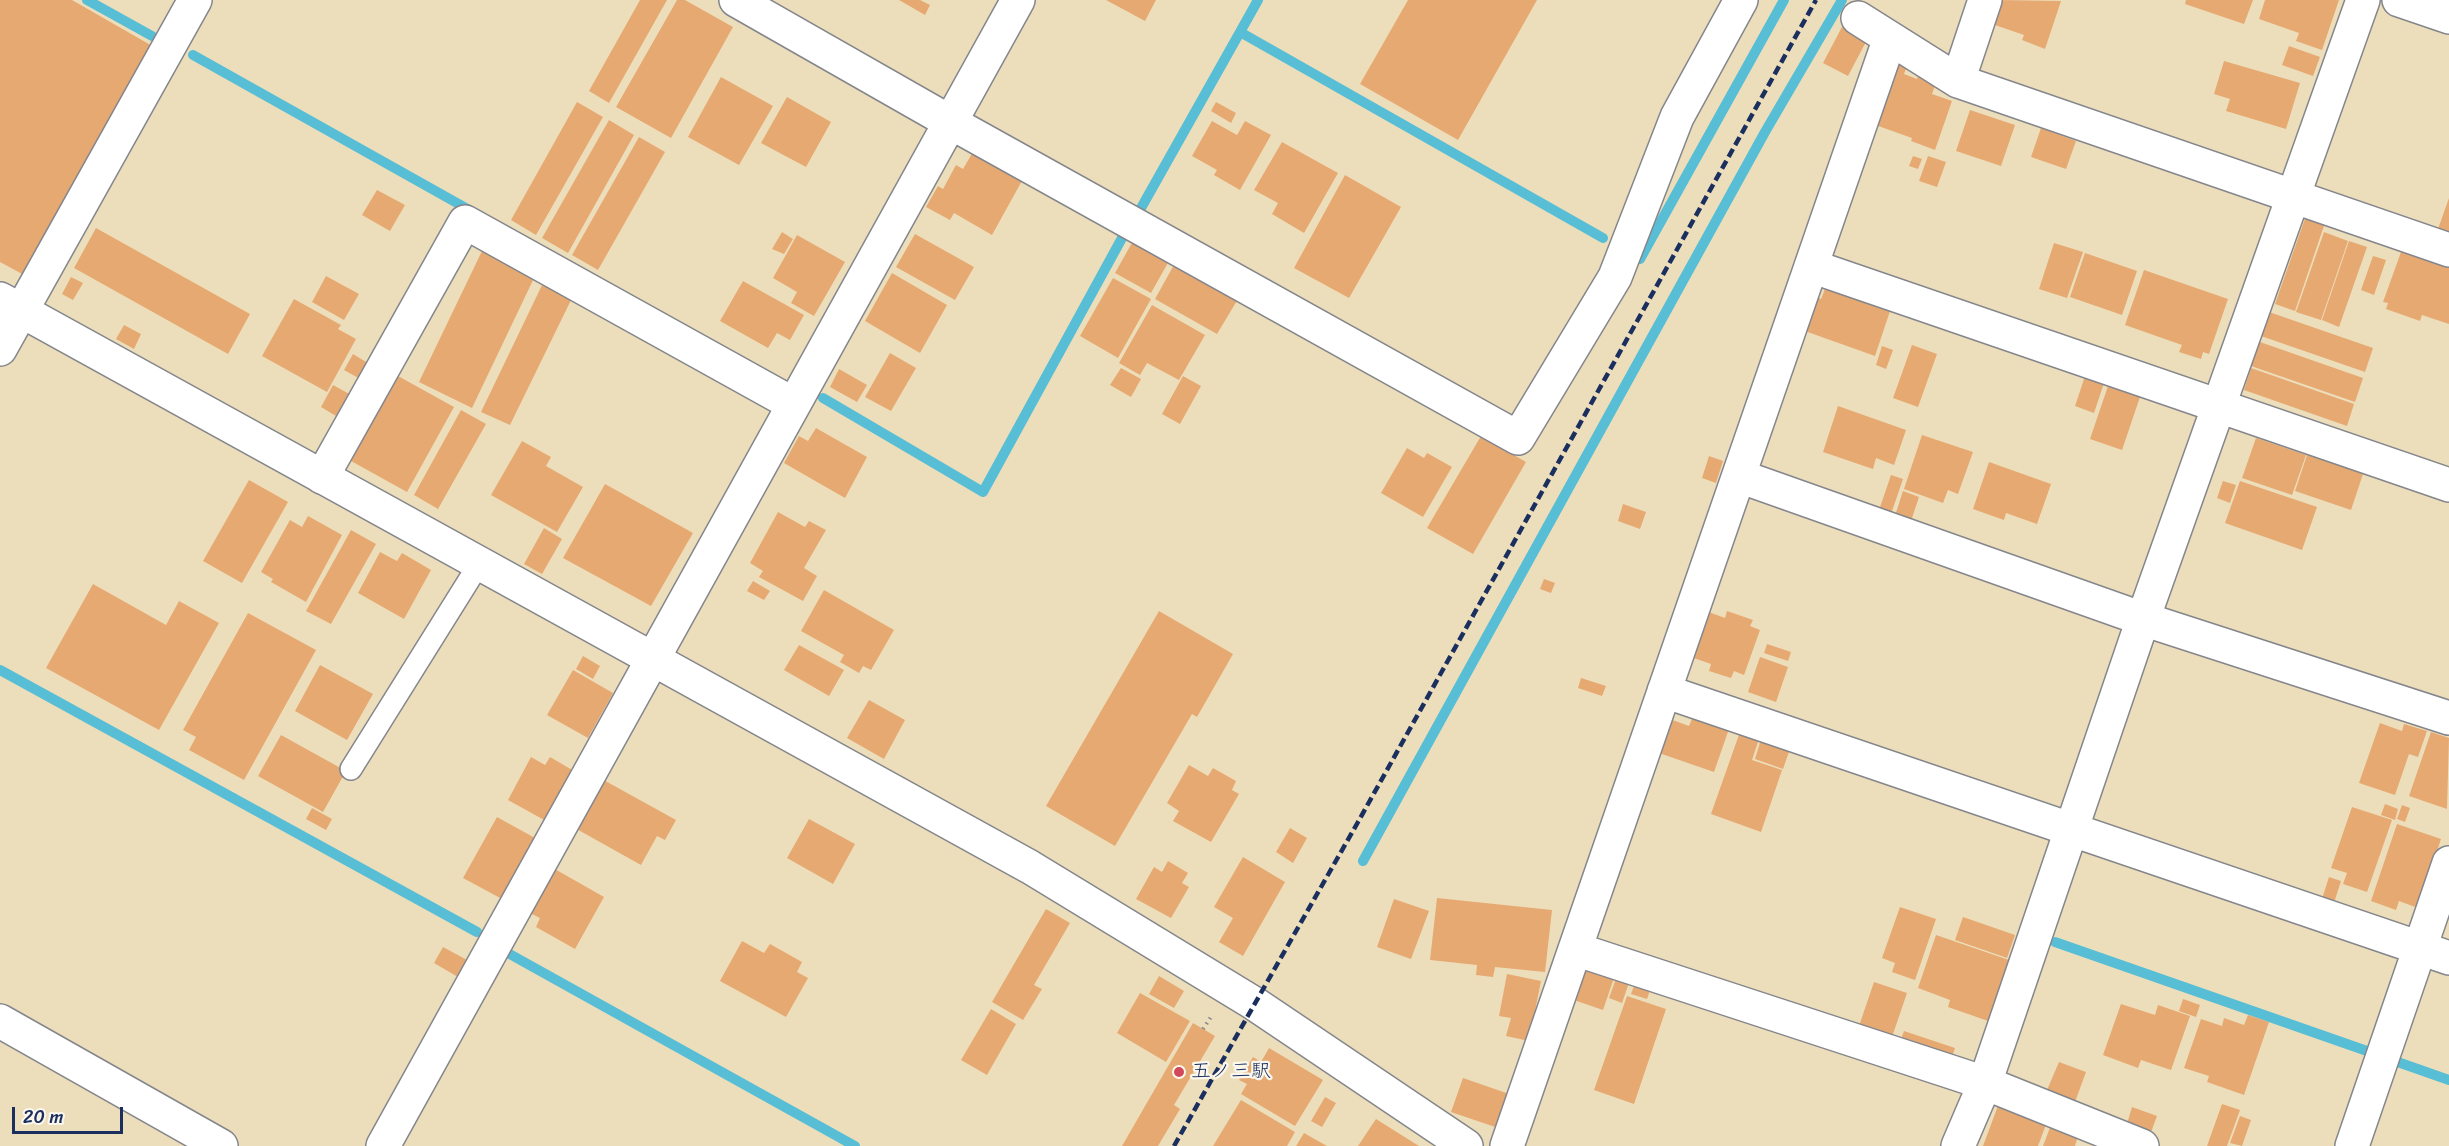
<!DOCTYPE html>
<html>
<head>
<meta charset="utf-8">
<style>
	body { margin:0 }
	#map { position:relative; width:2449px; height:1146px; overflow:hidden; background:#eddebb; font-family:Sriracha,sans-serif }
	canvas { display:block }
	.scale { position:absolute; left:12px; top:1107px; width:111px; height:27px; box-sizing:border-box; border:3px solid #1b2f5e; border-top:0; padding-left:8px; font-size:18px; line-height:21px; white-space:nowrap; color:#1b2f5e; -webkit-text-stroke:4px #fbf7ec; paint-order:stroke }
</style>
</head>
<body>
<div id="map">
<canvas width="2449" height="1146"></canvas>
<div class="scale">20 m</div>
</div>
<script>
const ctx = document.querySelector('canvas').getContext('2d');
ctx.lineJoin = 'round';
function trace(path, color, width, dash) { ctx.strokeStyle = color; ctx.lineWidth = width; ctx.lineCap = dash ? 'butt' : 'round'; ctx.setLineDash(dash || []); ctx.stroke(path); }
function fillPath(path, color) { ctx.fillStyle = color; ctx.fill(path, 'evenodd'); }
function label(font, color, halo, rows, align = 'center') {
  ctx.font = font + ' Sriracha,"Klee One",sans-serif'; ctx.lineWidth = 4.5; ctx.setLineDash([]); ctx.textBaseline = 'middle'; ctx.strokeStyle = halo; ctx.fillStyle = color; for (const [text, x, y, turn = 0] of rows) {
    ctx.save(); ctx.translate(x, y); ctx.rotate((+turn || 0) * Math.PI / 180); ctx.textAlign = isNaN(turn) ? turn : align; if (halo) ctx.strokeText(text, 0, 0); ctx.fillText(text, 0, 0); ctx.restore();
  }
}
trace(new Path2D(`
	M87,0L152,36
	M1240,32L1603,238
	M193,55L473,212
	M1136,217L1258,0
	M1640,259L1784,0
	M823,398L983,492L1122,238
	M0,670L477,932
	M1363,861L1765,132L1842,0
	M2055,942L2367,1051
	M506,952L855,1146
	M2392,1060L2449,1080`), '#58bed5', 10);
fillPath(new Path2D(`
	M0,0H72L154,47L24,275L0,262Z
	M640,0H667L609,103L589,91Z
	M677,0H685L733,27L671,138L616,107Z
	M899,0H920L930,5L925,15Z
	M1106,0H1156L1145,21Z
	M1408,0H1537L1458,140L1360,84Z
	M1997,0L2061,1L2045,49L2022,40L2024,35L1989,23Z
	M2186,0H2253L2244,24L2185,4Z
	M2265,0H2339L2322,50L2296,41L2299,33L2259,19Z
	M1843,25L1868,38L1848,76L1823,63Z
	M2289,46L2320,57L2313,76L2282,65Z
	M1889,60L1907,66L1904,74L1917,79L1919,74L1937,80L1932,94L1952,101L1935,150L1911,141L1912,138L1867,122Z
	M2224,61L2300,83L2286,129L2226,111L2230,99L2214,94Z
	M721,77L773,106L739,165L688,137Z
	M787,97L831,122L806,167L761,143Z
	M577,102L603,117L536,235L511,220Z
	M1216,102L1236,113L1231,123L1211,111Z
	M1970,110L2015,125L2001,166L1956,151Z
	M609,120L634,135L568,253L542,238Z
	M1212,121L1237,135L1245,121L1271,135L1240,190L1214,175L1217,170L1192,156Z
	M2041,128L2076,141L2066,169L2031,157Z
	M639,137L665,152L598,270L572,255Z
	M1282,142L1338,173L1304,233L1272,214L1278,203L1254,190Z
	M974,150L1023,179L992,235L954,213L950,220L926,207L938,186L943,189L956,165L963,169Z
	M1913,156L1922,159L1918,169L1909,166Z
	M1928,156L1946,162L1937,187L1919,181Z
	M1345,175L1401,207L1349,298L1294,268Z
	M377,190L405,205L390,231L362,215Z
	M2449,198V233L2438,229Z
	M2307,213L2326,220L2295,311L2275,304Z
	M96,228L250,314L228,354L74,268Z
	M782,232L793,239L784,254L772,249Z
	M2324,232L2348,241L2321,320L2296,312Z
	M915,234L974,267L955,300L896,267Z
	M797,235L845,262L814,316L791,303L797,292L773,278Z
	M1133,241L1169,261L1151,293L1115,273Z
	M2349,241L2367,247L2339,327L2322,320Z
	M2054,243L2083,252L2067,298L2039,289Z
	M482,251L535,276L472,408L419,382Z
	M2401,252L2449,268V324L2422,315L2420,321L2386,309L2388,303L2383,302Z
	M2085,253L2137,271L2122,315L2070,297Z
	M2373,256L2386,260L2374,295L2361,290Z
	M1175,263L1238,299L1217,334L1155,299Z
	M2144,270L2228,299L2209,354L2203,352L2201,359L2179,352L2182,345L2125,325Z
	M892,273L947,305L920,353L865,321Z
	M326,276L359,294L344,320L312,302Z
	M71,277L83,283L73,300L62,294Z
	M1113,278L1151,299L1118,358L1080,336Z
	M544,281L573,296L510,425L481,412Z
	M743,281L804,315L790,340L777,333L768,348L720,321Z
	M1825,289L1890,311L1875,356L1802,330L1814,296L1821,299Z
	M294,299L341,325L338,329L356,339L327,392L262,356Z
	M1152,305L1205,335L1179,380L1147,363L1140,375L1119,363Z
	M2269,312L2373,348L2365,372L2261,336Z
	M124,325L141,334L134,349L116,339Z
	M2260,342L2363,378L2355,402L2251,366Z
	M1912,345L1937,354L1918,407L1893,398Z
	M1882,346L1893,350L1886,369L1876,365Z
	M890,353L916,368L891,411L865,397Z
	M353,354L371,365L362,380L344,370Z
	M1121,368L1141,379L1131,397L1110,385Z
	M2251,368L2354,404L2347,426L2244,390Z
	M839,369L867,385L857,402L830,387Z
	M398,376L454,407L407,492L351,461Z
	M1183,376L1201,386L1180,424L1162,414Z
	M2085,376L2104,383L2094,413L2075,406Z
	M333,385L353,396L341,419L321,407Z
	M2108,386L2140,397L2122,450L2090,439Z
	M1838,406L1906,430L1894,465L1876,458L1873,469L1823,452Z
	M461,410L486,424L438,509L414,495Z
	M816,428L867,457L845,498L784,463L799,436L808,441Z
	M1922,435L1973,452L1958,494L1948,490L1943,503L1904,489Z
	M1481,436L1526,462L1473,554L1427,528Z
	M2256,438L2306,455L2292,495L2242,478Z
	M522,441L551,457L546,466L583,487L557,532L491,495Z
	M1407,448L1424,458L1427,453L1452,467L1423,517L1381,493Z
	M2308,452L2364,471L2351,510L2295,491Z
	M1709,456L1723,461L1716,483L1702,478Z
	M1989,462L2051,484L2037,524L2006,513L2004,520L1973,509Z
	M1891,475L1903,479L1890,517L1878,513Z
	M249,480L288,502L242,583L203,561Z
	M2223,481L2236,485L2230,503L2217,498Z
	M2240,481L2317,507L2302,550L2225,523Z
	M605,484L693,533L651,606L563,558Z
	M1903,491L1919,497L1910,524L1894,519Z
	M1623,504L1646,512L1640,529L1618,521Z
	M778,512L805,527L809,521L826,530L804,568L817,576L803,601L759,577L763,571L750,563Z
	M308,516L342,535L306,602L271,582L273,579L261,572L290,520L302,527Z
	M544,528L562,539L542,574L524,564Z
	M351,530L376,544L331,624L306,611Z
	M380,552L397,561L402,553L431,570L404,619L358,593Z
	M1544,579L1555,583L1551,593L1540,589Z
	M753,581L770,591L764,600L747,591Z
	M93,584L166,625L179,601L219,623L159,730L46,668Z
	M824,590L894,630L871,670L863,666L859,673L840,662L844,655L801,631Z
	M1703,610L1725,618L1727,611L1753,620L1750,626L1760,630L1744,675L1734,671L1731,678L1709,671L1711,664L1688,656Z
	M1159,611L1233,654L1197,717L1192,714L1115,846L1046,806Z
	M248,613L316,650L244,780L189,750L196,737L183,730Z
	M1767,644L1791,652L1788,661L1764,653Z
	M799,645L844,670L829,696L784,670Z
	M583,656L600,666L593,679L576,669Z
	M1760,657L1788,667L1776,702L1748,692Z
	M320,665L373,694L347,740L295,711Z
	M573,670L613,693L588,738L547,715Z
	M1581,678L1606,686L1602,696L1578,688Z
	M869,700L905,720L884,759L847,738Z
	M1694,714L1730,726L1714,772L1656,752L1667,718L1689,726Z
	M2380,723L2402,731L2404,724L2427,731L2418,757L2409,754L2395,795L2359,783Z
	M1741,729L1760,736L1752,760L1782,770L1761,832L1711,814Z
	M2431,732L2449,738L2447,809L2409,796Z
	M281,735L346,771L323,812L258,776Z
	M1762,736L1791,746L1783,769L1755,759Z
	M531,757L545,765L550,757L574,771L546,821L508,800Z
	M1189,765L1208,776L1213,768L1236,781L1232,790L1239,794L1211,842L1173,821L1179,811L1167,803Z
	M600,778L676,820L665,840L657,836L641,865L573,827Z
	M2385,804L2398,809L2395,820L2381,815Z
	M2402,805L2410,808L2405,822L2397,819Z
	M2352,807L2392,820L2367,892L2343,884L2347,873L2331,868Z
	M312,808L332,819L326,830L306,819Z
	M497,817L535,838L502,899L463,878Z
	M809,819L855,844L833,884L787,858Z
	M2397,824L2441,839L2418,908L2399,901L2396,910L2371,901Z
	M1290,828L1307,838L1293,863L1276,852Z
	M1243,857L1285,882L1243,956L1219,942L1233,918L1214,907Z
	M1168,861L1188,873L1182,883L1189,887L1171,918L1136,899L1154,867L1162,872Z
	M553,868L604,897L575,949L536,927L540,918L528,912Z
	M2329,877L2341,881L2333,906L2321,902Z
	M1437,898L1552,910L1545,972L1495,967L1493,977L1476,975L1477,965L1430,960Z
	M1394,899L1429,911L1411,959L1377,947Z
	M1900,907L1936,919L1915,980L1892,972L1895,963L1882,958Z
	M1046,909L1070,923L1034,985L1042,989L1023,1020L992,1002Z
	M1963,917L2015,935L2007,958L1955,940Z
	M1936,935L2009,960L1988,1021L1948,1007L1950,1000L1918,988Z
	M742,941L764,953L770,944L802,962L797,972L808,978L786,1017L720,981Z
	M443,947L467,960L458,977L434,963Z
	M1579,966L1614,978L1603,1010L1568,998Z
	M1618,973L1631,977L1622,1003L1609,998Z
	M1507,974L1541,981L1529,1041L1506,1036L1511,1018L1499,1016Z
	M1159,976L1184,991L1174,1008L1149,994Z
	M1637,978L1652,984L1647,999L1631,994Z
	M1874,982L1907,993L1892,1037L1859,1026Z
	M1140,993L1190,1021L1166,1062L1117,1033Z
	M1627,996L1666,1009L1634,1104L1594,1090Z
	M2183,999L2200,1005L2196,1017L2179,1011Z
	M2121,1004L2155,1015L2158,1005L2190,1016L2171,1070L2141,1060L2138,1068L2103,1055Z
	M991,1009L1016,1024L987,1075L961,1060Z
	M2248,1015L2269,1022L2244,1095L2207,1082L2209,1076L2184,1068L2201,1019L2222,1026L2224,1018L2244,1025Z
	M1193,1023L1215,1036L1174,1105L1180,1109L1158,1146H1122Z
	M1904,1031L1955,1048L1951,1060L1900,1042Z
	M1269,1048L1323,1080L1295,1126L1241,1094L1247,1084L1239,1080L1253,1057L1261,1062Z
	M2059,1062L2086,1072L2075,1102L2047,1090Z
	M1463,1078L1512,1095L1501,1129L1451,1112Z
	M1325,1097L1336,1103L1322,1127L1311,1121Z
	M1241,1100L1295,1132L1287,1146H1213Z
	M1999,1103L2047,1122L2038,1146H1983Z
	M2222,1104L2240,1110L2227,1146H2207Z
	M2132,1107L2157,1116L2150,1135L2126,1127Z
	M2240,1116L2251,1120L2242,1146L2230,1143Z
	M1376,1119L1419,1146H1358Z
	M2051,1125L2078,1136L2075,1146H2043Z
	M1304,1133L1327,1146H1296Z`), '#e6a971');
const service = new Path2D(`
	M351,769L479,564`);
const minor = new Path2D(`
	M736,0L950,122L1518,438L1615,277L1677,117L1741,0
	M2399,0L2449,17
	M1858,18L1958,81L2449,250
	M1958,81L1985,0
	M1811,266L2449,485
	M0,349L195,0
	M1739,476L2143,619L2449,718
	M322,477L465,222L793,404
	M1664,691L2449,958
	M1575,949L1985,1083L2142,1146
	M0,1021L221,1146
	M383,1146L1018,0
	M1507,1146L1890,38
	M1958,1146L1985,1083L2143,619L2363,0
	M2352,1146L2449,863`);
const tertiary = new Path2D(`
	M0,299L1030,867L1255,1004L1466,1146`);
trace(service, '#84868c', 24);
trace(minor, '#84868c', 36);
trace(tertiary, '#84868c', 36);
trace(new Path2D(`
	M1203,1029L1211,1017`), '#84868c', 4, [1.5, 4.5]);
trace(service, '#fff', 21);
trace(minor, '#fff', 33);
trace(tertiary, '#fff', 33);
trace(new Path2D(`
	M1174,1146L1358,822L1816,0`), '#1b2f5e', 4.5, [9, 4.5]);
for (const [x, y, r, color] of [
	[1179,1072,6,"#d1495b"]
]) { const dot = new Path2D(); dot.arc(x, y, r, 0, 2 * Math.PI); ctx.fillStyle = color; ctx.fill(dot); trace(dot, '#fbf7ec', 2); }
label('20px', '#1b2f5e', '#fbf7ec', [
	["五ノ三駅",1191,1072]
], 'left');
</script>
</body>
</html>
